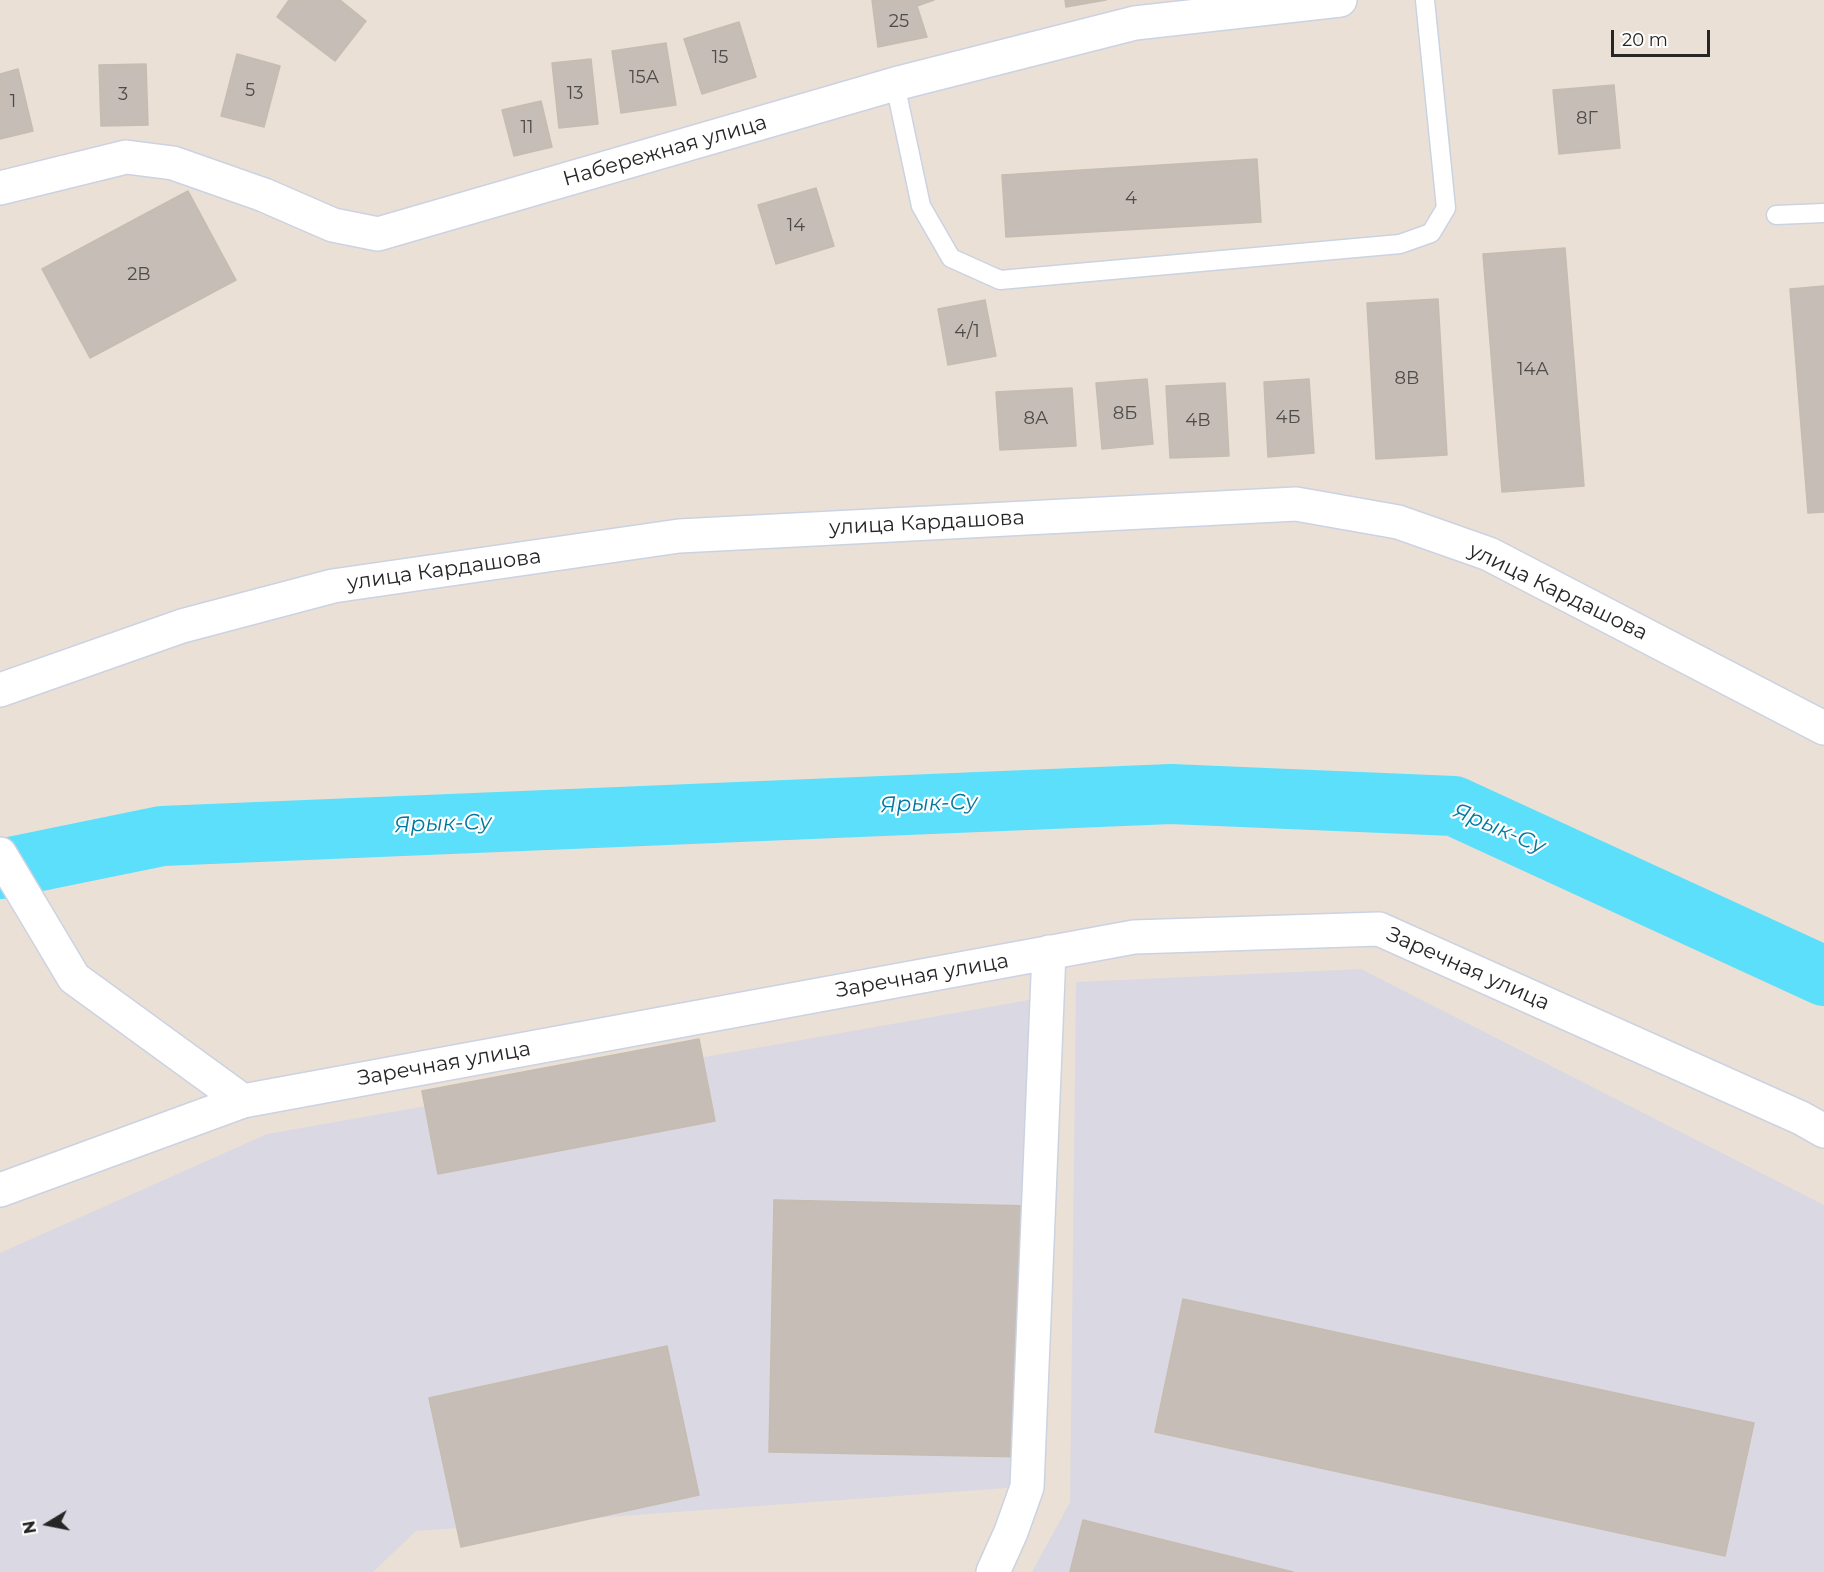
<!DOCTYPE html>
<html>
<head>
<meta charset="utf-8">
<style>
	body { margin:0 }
	#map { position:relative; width:1824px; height:1572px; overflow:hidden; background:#ebe0d6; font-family:Montserrat,sans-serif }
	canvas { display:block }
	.north { position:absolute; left:18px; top:1494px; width:60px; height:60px; -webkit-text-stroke:4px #fff; paint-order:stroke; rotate:260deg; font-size:16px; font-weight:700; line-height:24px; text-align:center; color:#262626 }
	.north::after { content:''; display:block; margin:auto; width:21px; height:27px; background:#262626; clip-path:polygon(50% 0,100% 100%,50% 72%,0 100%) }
	.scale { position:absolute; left:1611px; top:30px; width:99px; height:27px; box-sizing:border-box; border:3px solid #262626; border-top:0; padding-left:8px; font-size:18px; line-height:21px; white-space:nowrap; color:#262626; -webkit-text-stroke:4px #fff; paint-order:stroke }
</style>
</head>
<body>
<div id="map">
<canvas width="1824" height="1572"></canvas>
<div class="north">N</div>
<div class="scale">20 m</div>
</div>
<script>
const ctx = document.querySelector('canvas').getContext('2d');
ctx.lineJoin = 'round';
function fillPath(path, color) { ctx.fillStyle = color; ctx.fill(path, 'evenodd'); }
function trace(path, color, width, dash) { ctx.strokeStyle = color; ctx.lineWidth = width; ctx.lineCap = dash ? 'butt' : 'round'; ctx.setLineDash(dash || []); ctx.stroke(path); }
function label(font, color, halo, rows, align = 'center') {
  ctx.font = font + ' Montserrat,sans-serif'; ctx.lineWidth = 4.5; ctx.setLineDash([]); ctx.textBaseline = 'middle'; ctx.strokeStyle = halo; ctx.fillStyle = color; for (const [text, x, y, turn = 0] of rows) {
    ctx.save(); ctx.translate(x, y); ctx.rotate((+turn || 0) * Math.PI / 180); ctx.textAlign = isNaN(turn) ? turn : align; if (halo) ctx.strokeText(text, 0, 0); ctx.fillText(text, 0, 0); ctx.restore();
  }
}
fillPath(new Path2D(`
	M1361,969L1824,1205V1572H1032L1070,1502L1076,982Z
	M1040,998L1020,1487L416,1531L373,1572H0V1253L267,1134Z`), '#dad8e2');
trace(new Path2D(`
	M0,869L162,836L1171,794L1454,806L1824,976`), '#5cdffa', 60);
const building = new Path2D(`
	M289,0H340L366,21L335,61L277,17Z
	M872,0H934L917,6L927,37L878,47Z
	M1065,0H1106L1066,7Z
	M739,22L756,77L702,94L684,39Z
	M666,43L676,105L621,113L612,51Z
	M237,54L280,66L264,127L221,116Z
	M591,59L598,124L559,128L552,63Z
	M146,64L148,125L101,126L99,65Z
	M18,69L33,131L0,139V74Z
	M1614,85L1620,148L1559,154L1553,90Z
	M541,101L552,147L514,156L502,110Z
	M1257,159L1261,222L1006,237L1002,175Z
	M816,188L834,246L776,264L758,205Z
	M188,191L236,280L90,358L42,269Z
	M1565,248L1584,486L1502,492L1483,254Z
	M1824,286V512L1808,513L1790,289Z
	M1438,299L1447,455L1376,459L1367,303Z
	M985,300L996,356L948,365L938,309Z
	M1147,379L1153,444L1102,449L1096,383Z
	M1309,379L1314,453L1268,457L1264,382Z
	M1225,383L1229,456L1170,458L1166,386Z
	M1072,388L1076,446L1000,450L996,392Z
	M699,1039L715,1121L438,1174L422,1091Z
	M774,1200L1032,1206L1027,1457L769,1452Z
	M1183,1299L1754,1423L1725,1556L1155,1432Z
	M667,1346L699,1495L461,1547L429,1398Z
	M1083,1520L1293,1572H1070Z`);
fillPath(building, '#c6bdb6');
trace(building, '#c6bcb0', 1.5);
const service = new Path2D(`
	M895,84L921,206L951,258L1000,280L1400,244L1431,233L1446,208L1425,0
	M1776,215L1824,213`);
const minor = new Path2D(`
	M0,188L126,157L173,163L264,195L333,225L378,234L895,84L1135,23L1340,0
	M0,690L182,626L333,586L679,536L1296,504L1398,522L1489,554L1824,728
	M0,854L74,978L243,1101
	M0,1190L243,1101L1134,937L1379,929L1801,1118L1824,1131
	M993,1572L1011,1532L1027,1487L1049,952`);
trace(service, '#cbd2e2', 21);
trace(minor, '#cbd2e2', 36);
trace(service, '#fff', 18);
trace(minor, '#fff', 33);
label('18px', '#4e4c4a', null, [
	["25",899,22],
	["15",720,58],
	["15А",644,78],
	["5",250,91],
	["13",575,94],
	["3",123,95],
	["1",13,102],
	["8Г",1587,119],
	["11",527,128],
	["4",1131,199],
	["14",796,226],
	["2В",139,275],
	["4/1",967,332],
	["14А",1533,370],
	["8В",1407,379],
	["8Б",1125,414],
	["4Б",1288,418],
	["8А",1036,419],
	["4В",1198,421]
]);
label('21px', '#262626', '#fff', [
	["Набережная улица",665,151,-16],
	["улица Кардашова",927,523,-3],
	["улица Кардашова",444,570,-8],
	["улица Кардашова",1558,592,26],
	["Заречная улица",1468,969,24],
	["Заречная улица",922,976,-10],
	["Заречная улица",444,1064,-10]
]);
label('italic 22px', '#0079a1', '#fff', [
	["Ярык-Су",929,804,-2],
	["Ярык-Су",443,824,-2],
	["Ярык-Су",1499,829,23]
]);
</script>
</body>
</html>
